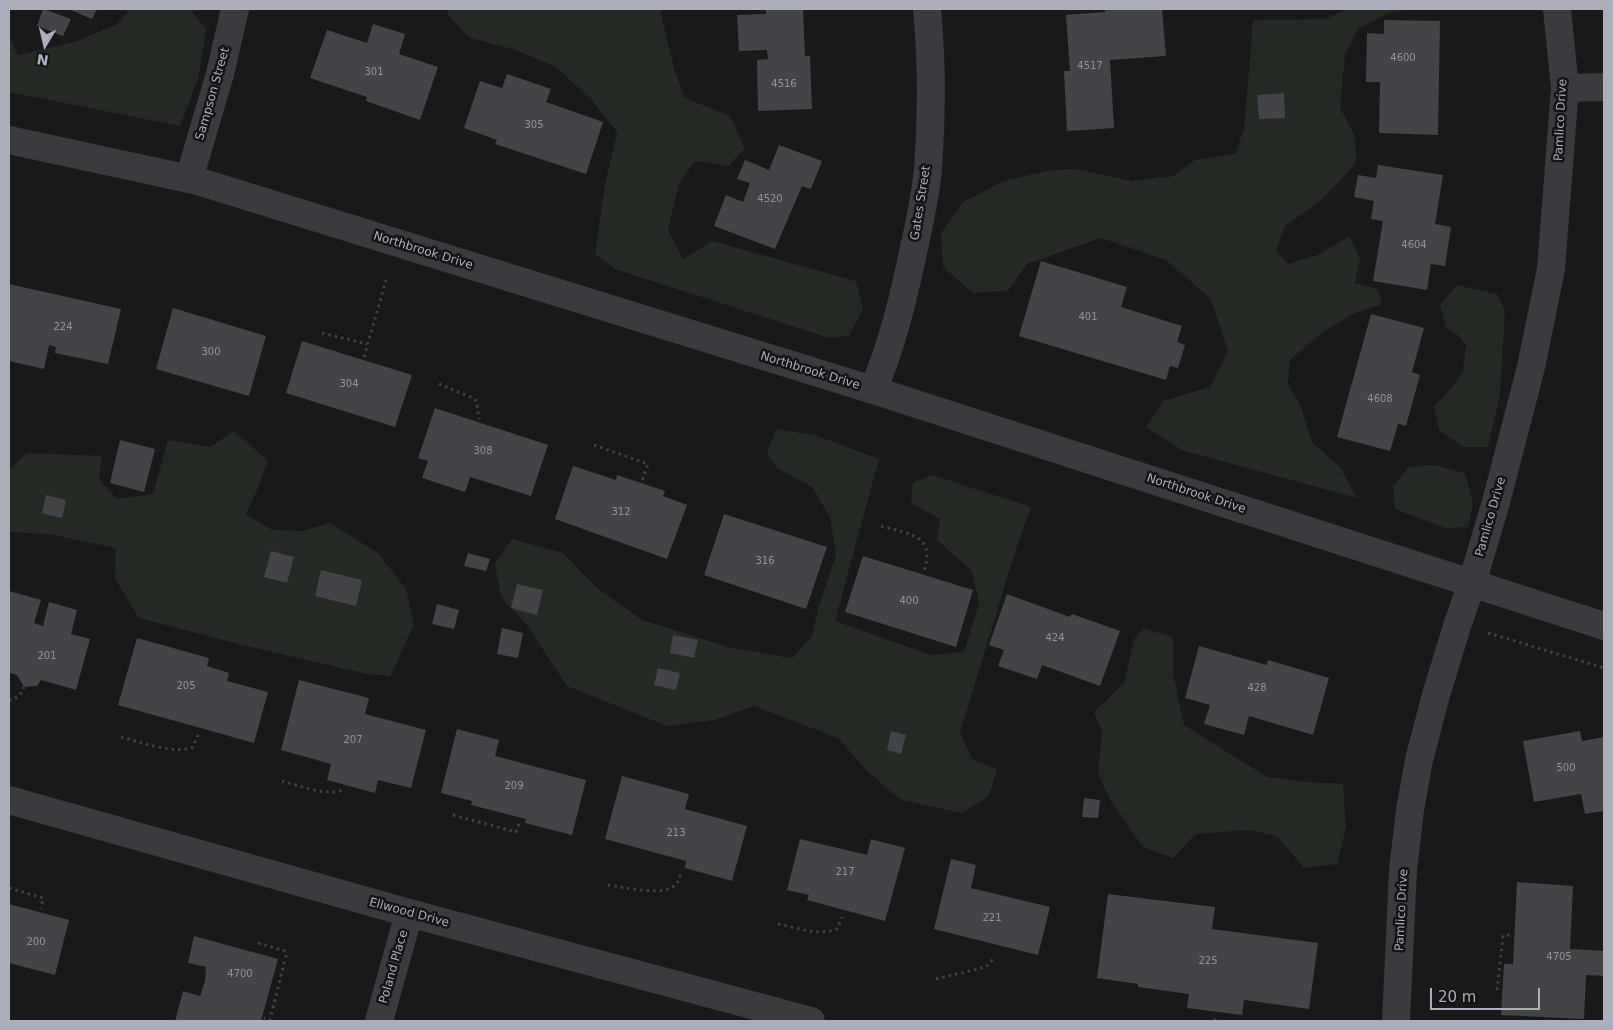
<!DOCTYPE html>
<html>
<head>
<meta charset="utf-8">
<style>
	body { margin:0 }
	#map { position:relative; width:1613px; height:1030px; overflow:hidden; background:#19181a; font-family:"DejaVu Sans",sans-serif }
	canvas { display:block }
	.frame { position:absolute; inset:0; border:10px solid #abafba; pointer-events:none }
	.north { position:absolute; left:20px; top:20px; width:50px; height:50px; -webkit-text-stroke:4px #141316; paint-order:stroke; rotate:189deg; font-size:14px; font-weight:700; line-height:20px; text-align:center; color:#abafba }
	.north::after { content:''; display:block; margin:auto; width:18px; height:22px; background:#abafba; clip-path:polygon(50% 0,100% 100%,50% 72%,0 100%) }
	.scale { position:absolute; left:1430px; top:988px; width:110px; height:22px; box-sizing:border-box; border:2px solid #abafba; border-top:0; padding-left:6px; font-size:15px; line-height:18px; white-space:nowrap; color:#abafba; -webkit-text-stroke:4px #141316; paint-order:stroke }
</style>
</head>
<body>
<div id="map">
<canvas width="1613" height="1030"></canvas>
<div class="frame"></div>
<div class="north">N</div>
<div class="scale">20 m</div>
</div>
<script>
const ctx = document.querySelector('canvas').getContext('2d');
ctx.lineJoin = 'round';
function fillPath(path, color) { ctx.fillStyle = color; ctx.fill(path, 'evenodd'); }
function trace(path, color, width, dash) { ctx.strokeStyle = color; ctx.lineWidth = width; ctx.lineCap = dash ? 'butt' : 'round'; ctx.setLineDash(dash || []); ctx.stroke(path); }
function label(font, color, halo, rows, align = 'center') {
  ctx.font = font + ' "DejaVu Sans",sans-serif'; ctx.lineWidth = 5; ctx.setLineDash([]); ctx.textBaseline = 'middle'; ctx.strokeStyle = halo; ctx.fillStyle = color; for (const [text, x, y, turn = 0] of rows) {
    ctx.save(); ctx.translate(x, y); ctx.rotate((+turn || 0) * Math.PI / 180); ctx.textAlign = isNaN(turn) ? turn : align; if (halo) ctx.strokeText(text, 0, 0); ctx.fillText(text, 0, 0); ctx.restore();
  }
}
fillPath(new Path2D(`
	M131,9H190L206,30L198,79L180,126L9,92V36L18,55L74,42L116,25Z
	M450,9H660L674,69L685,98L730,116L745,148L729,166L695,161L679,184L668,230L683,259L712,241L856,281L863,309L849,336L829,338L615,269L595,254L605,185L617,132L591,99L556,67L513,49L470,38L447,14Z
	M1349,9H1413L1388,13L1358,29L1345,55L1340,108L1355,136L1356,164L1319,202L1285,226L1276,251L1288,264L1318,255L1350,236L1360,259L1355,283L1378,289L1382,304L1352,314L1319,335L1290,360L1288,383L1301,407L1312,442L1340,467L1357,498L1181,450L1146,427L1163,401L1210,387L1228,352L1211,299L1166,260L1101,238L1027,264L1008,291L973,293L943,267L941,233L963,202L1003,181L1047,171L1076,169L1131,181L1173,176L1195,160L1235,154L1244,129L1253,20L1325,19Z
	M1457,285L1497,294L1505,310L1500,394L1488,447H1463L1439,430L1434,406L1451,389L1463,371L1466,345L1458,335L1446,328L1440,305Z
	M776,429L815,435L879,459L835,621L931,655L964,652L979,603L972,571L937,540L940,519L911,503L913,483L933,475L1031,507L1014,555L960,733L973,760L997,769L989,796L962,813L901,800L867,771L838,738L754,706L715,720L667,726L567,686L526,624L501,597L495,564L512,539L563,553L596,587L642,620L728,647L792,658L812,636L818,609L836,555L830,517L812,487L777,468L767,453Z
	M234,431L268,461L257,490L246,514L272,530L302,531L330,523L378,553L406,589L414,624L391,676L367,674L242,645L139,618L115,579L116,548L49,534L9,532V470L27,453L102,456L99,479L117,499L153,494L168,440L210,447Z
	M1435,465L1465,473L1473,504L1468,527L1445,528L1395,509L1393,486L1409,467Z
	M1144,628L1173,637V673L1184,725L1267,777L1309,782L1343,784L1346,827L1337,864L1304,868L1277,836L1248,830L1196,834L1173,858L1143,847L1110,800L1098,773L1102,731L1094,712L1124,683L1134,639Z`), '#232a24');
fillPath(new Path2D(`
	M43,9L71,19L63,36L37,26Z
	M68,9H97L92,19Z
	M766,9H803L805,56H810L812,109L758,111L757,60L768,59L767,50L739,51L737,15L766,14Z
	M1105,9H1162L1166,56L1110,60L1114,128L1067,131L1064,71H1070L1066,15L1105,12Z
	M1384,20L1440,21L1438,135L1379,133L1380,82H1366L1367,33L1384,34Z
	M373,24L405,34L399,54L438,67L420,120L366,101L367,97L310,78L327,30L367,43Z
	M507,74L551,89L546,102L603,122L586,174L495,144L497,140L464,128L480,81L502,88Z
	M1284,93L1285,118L1259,119L1257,95Z
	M779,145L822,161L811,189L802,186L775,249L714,226L726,195L743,202L750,183L737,179L745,160L769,170Z
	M1378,165L1443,175L1435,224L1451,227L1445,266L1431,264L1427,290L1373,281L1383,221L1371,219L1374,201L1354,197L1358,175L1376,178Z
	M1041,261L1127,287L1121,307L1182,326L1177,342L1185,345L1178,368L1170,366L1166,380L1019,336Z
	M9,284L121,309L108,364L55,353L56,347L49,345L44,369L9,361Z
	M173,308L266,336L249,396L156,369Z
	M1371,314L1424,328L1412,372L1420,375L1406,426L1398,424L1390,451L1337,437Z
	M302,341L412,375L395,427L286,393Z
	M435,408L548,445L531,496L470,477L465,492L422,478L428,461L418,458Z
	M120,440L155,449L144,492L110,483Z
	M573,466L616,480L617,475L665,491L663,496L687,505L667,559L555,519Z
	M46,495L66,500L62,518L42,513Z
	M724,514L827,547L806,609L704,575Z
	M271,551L294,557L287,583L264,577Z
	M468,553L490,559L486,571L464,566Z
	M863,556L973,590L956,647L845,612Z
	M321,570L362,580L356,606L315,596Z
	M517,584L543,590L537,615L511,608Z
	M9,591L41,600L34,623L43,626L49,602L77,610L71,634L90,639L76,690L41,680L37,686L24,687L17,675L9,673Z
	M1007,594L1070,617L1072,614L1120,631L1100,686L1042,665L1037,679L998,666L1004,650L989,645Z
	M437,604L459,610L454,629L432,624Z
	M502,628L523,633L518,658L497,654Z
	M673,635L698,640L694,658L670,653Z
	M137,638L209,658L207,666L229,673L227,681L268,692L254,743L118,705Z
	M1199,646L1267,665L1268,660L1329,678L1313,735L1249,716L1244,735L1204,724L1210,705L1185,698Z
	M658,668L680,673L676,690L654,685Z
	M299,680L369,698L365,714L426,730L411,788L378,780L375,793L327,780L331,764L281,750Z
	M457,729L499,740L495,756L586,780L572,835L525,823L526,819L471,805L472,801L441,793Z
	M891,731L906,735L901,754L887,750Z
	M1580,731L1582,741L1604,737V811L1585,814L1581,794L1534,802L1523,741Z
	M622,776L689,794L685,809L747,826L732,881L685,868L686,861L605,839Z
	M1084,798L1100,800L1098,818L1082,817Z
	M800,839L867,855L871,839L905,848L885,921L807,900L809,895L787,890Z
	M951,859L976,865L971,888L1050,907L1038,955L934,929Z
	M1517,882L1573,886L1570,949L1604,951V976L1586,975L1584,1019L1501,1015L1504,964H1513Z
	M1108,894L1215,907L1212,929L1318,943L1309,1009L1244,1000L1242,1015L1187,1008L1189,994L1138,987V984L1097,978Z
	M9,904L69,920L55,975L9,963Z
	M194,936L278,959L261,1021H175L183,991L200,996L205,981L206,967L188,963Z`), '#434447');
trace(new Path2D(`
	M322,333L367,344
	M364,357L386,280
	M439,384L475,399L477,404L479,419
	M594,445L648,464L642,480
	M881,526C908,534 936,534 924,571
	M1488,633L1604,668
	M9,700H13L20,695L24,687
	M121,737C140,742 175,755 193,747L199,733
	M282,781C298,785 331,798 345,789
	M453,815L516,832L520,821
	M608,885C624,887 666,898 677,883C679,880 680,875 681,872
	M9,888L43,898L41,909
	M778,924C798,928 817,936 837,929L842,917
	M258,943L285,951L286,956L270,1020L264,1018
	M936,979L986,967L993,959
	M1497,990L1503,936L1510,935
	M1215,1021V1017`), '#404146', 3, [2.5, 4]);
trace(new Path2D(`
	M1565,88L1604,87
	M9,140L194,180L873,390L1604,626
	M189,179L220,74L235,9
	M873,390C890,350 901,309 910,266C917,234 925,202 928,169C932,116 932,62 927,9
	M9,800L409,913L811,1021
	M379,1021L409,913
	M1396,1021L1403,870L1410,810L1419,760L1436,695L1458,623L1472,583L1496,502L1531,367L1551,269L1565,88L1557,9`), '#3a3a3f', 28);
label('10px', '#91949d', null, [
	["4600",1403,58],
	["4517",1090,66],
	["301",374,72],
	["4516",784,84],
	["305",534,125],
	["4520",770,199],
	["4604",1414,245],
	["401",1088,317],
	["224",63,327],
	["300",211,352],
	["304",349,384],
	["4608",1380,399],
	["308",483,451],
	["312",621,512],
	["316",765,561],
	["400",909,601],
	["424",1055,638],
	["201",47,656],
	["205",186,686],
	["428",1257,688],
	["207",353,740],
	["500",1566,768],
	["209",514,786],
	["213",676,833],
	["217",845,872],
	["221",992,918],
	["200",36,942],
	["4705",1559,957],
	["225",1208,961],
	["4700",240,974]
]);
label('12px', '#abafba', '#141316', [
	["Sampson Street",213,94,-74],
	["Pamlico Drive",1561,120,-87],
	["Gates Street",921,203,-81],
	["Northbrook Drive",423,251,17],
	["Northbrook Drive",810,371,17],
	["Northbrook Drive",1196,494,18],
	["Pamlico Drive",1491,517,-74],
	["Pamlico Drive",1402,910,-87],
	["Ellwood Drive",409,913,15],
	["Poland Place",394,967,-74]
]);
</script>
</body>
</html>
